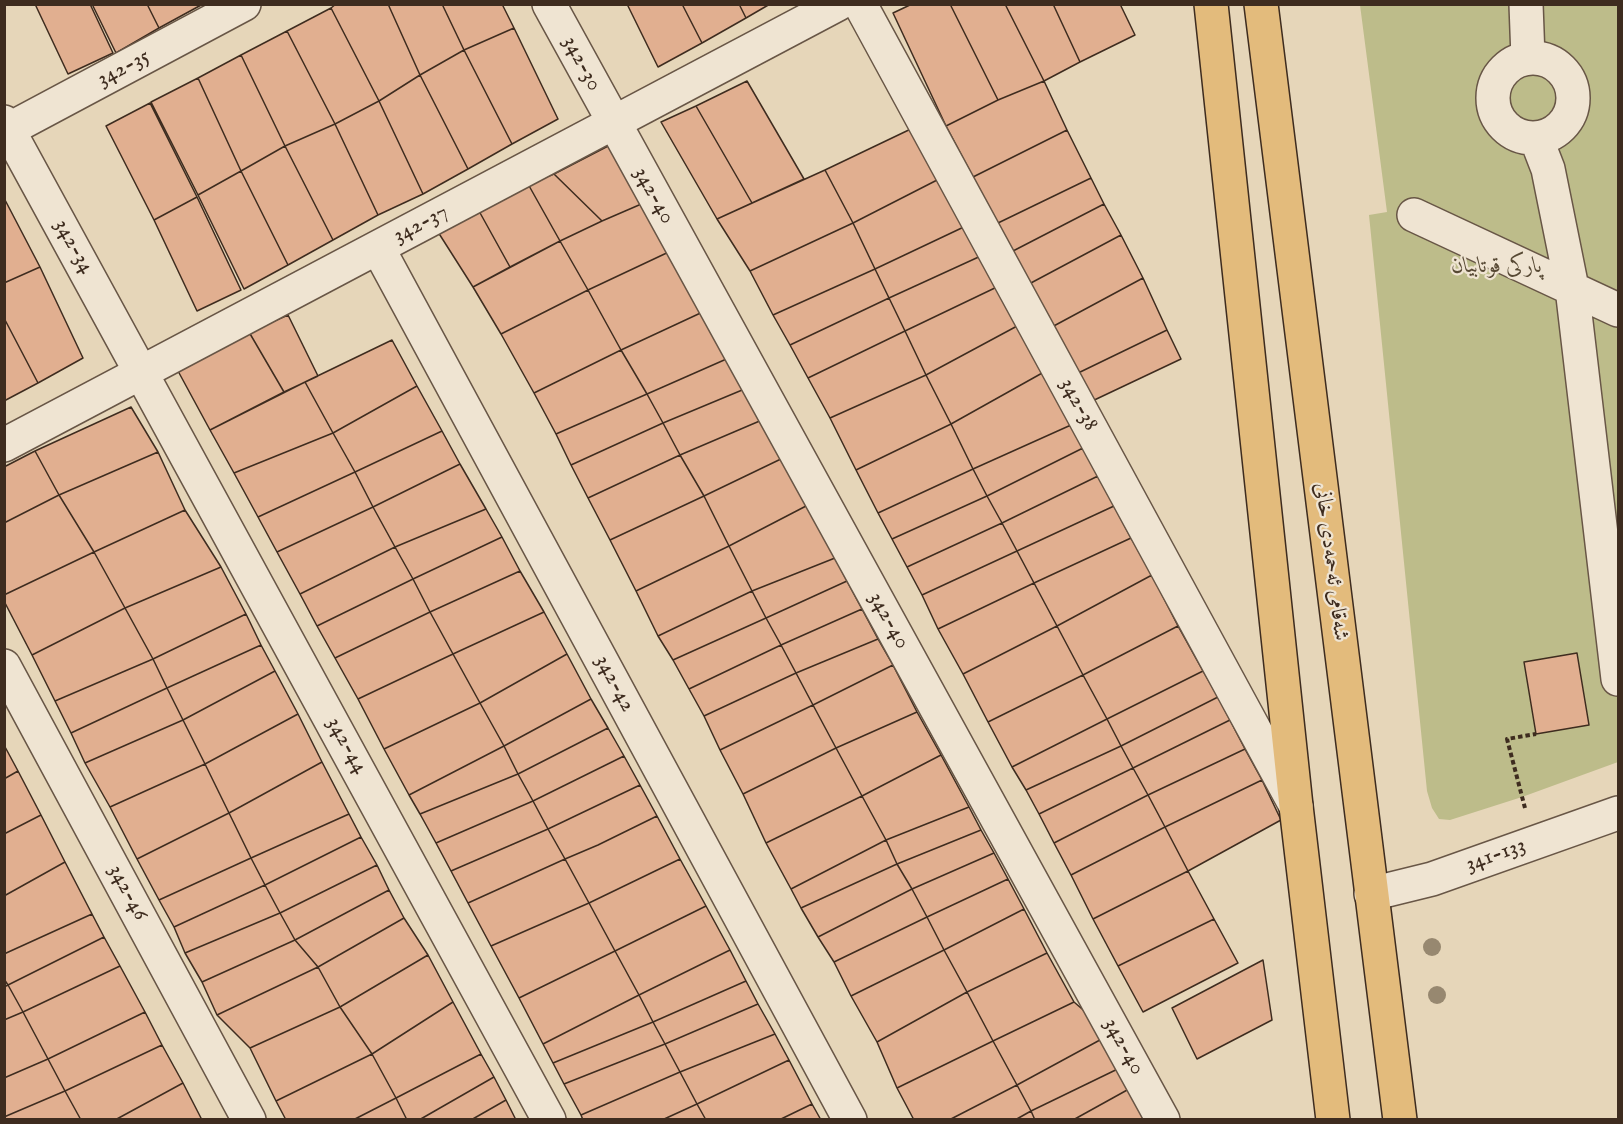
<!DOCTYPE html>
<html>
<head>
<meta charset="utf-8">
<style>
	body { margin:0 }
	#map { position:relative; width:1623px; height:1124px; overflow:hidden; background:#e6d6b9; font-family:"IM FELL English",serif }
	canvas { display:block }
	.frame { position:absolute; inset:0; border:6px solid #3e2c1f; pointer-events:none }
</style>
</head>
<body>
<div id="map">
<canvas width="1623" height="1124"></canvas>
<div class="frame"></div>
</div>
<script>
const ctx = document.querySelector('canvas').getContext('2d');
ctx.lineJoin = 'round';
function fillPath(path, color) { ctx.fillStyle = color; ctx.fill(path, 'evenodd'); }
function trace(path, color, width, dash) { ctx.strokeStyle = color; ctx.lineWidth = width; ctx.lineCap = dash ? 'butt' : 'round'; ctx.setLineDash(dash || []); ctx.stroke(path); }
function label(font, color, halo, rows, align = 'center') {
  ctx.font = font + ' "IM FELL English",Amiri,serif'; ctx.lineWidth = 4.5; ctx.setLineDash([]); ctx.textBaseline = 'middle'; ctx.strokeStyle = halo; ctx.fillStyle = color; for (const [text, x, y, turn = 0] of rows) {
    ctx.save(); ctx.translate(x, y); ctx.rotate((+turn || 0) * Math.PI / 180); ctx.textAlign = isNaN(turn) ? turn : align; if (halo) ctx.strokeText(text, 0, 0); ctx.fillText(text, 0, 0); ctx.restore();
  }
}
fillPath(new Path2D(`
	M1360,5H1618V762L1522,797L1450,820L1439,819L1432,808L1427,791L1369,215L1387,212Z`), '#bdbc8a');
const building = new Path2D(`
	M35,4H90L113,53L68,74Z
	M92,4H147L159,28L116,53Z
	M147,4H203L159,28Z
	M336,4H388L420,75L379,101L331,8Z
	M388,4H442L464,50L420,75Z
	M442,4H502L514,28L464,50Z
	M627,4H682L702,43L658,67Z
	M682,4H739L746,18L702,43Z
	M739,4H770L746,18Z
	M912,4H950L998,100L946,126L893,13Z
	M950,4H1005L1044,81L998,100Z
	M1005,4H1053L1080,62L1044,81Z
	M1053,4H1120L1135,35L1080,62Z
	M331,8L379,101L335,124L287,31Z
	M514,28L558,119L512,144L464,50Z
	M287,31L335,124L285,146L241,55Z
	M464,50L512,144L468,169L420,75Z
	M241,55L285,146L241,171L198,78Z
	M420,75L468,169L423,194L379,101Z
	M198,78L241,171L198,195L151,102Z
	M747,81L804,179L752,203L696,106Z
	M1044,81L1067,130L973,177L946,126L998,100Z
	M379,101L423,194L378,215L335,124Z
	M150,103L197,197L154,220L106,126Z
	M696,106L752,203L717,219L661,122Z
	M335,124L378,215L333,240L285,146Z
	M915,127L943,177L853,223L825,170Z
	M1067,130L1091,178L998,223L973,177Z
	M612,144L646,202L602,221L554,174Z
	M285,146L333,240L288,265L241,171Z
	M825,170L853,223L750,271L717,219Z
	M241,171L288,265L244,289L198,195Z
	M554,174L602,221L560,241L528,184Z
	M943,177L968,225L875,269L853,223Z
	M1091,178L1104,204L1013,251L998,223Z
	M528,184L560,241L510,267L479,211Z
	M197,197L241,290L197,311L154,220Z
	M4,198L40,267L4,283Z
	M646,202L673,250L588,290L560,241L602,221Z
	M1104,204L1121,235L1029,284L1013,251Z
	M479,211L510,267L473,287L438,232Z
	M853,223L875,269L773,315L750,271Z
	M968,225L983,255L889,298L875,269Z
	M1121,235L1143,278L1050,328L1029,284Z
	M560,241L588,290L501,334L473,287Z
	M673,250L707,310L621,350L588,290Z
	M983,255L999,286L905,331L889,298Z
	M40,267L83,358L38,383L4,318V283Z
	M875,269L889,298L790,345L773,315Z
	M1143,278L1167,330L1074,375L1050,328Z
	M999,286L1019,325L926,375L905,331Z
	M588,290L621,350L534,393L501,334Z
	M889,298L905,331L808,378L790,345Z
	M707,310L731,357L647,394L621,350Z
	M288,315L318,376L284,392L249,332Z
	M4,318L38,383L4,401Z
	M1019,325L1044,372L951,424L926,375Z
	M1167,330L1181,359L1088,403L1074,375Z
	M905,331L926,375L830,418L808,378Z
	M249,332L284,392L210,430L178,371Z
	M392,340L417,386L333,433L305,382Z
	M621,350L647,394L556,434L534,393Z
	M731,357L747,388L663,423L647,394Z
	M1044,372L1071,425L973,469L951,424Z
	M926,375L951,424L856,470L830,418Z
	M305,382L333,433L234,473L210,430Z
	M417,386L442,431L355,472L333,433Z
	M747,388L762,420L680,455L663,423Z
	M647,394L663,423L571,465L556,434Z
	M131,407L158,452L59,495L35,451Z
	M762,420L783,458L704,496L680,455Z
	M663,423L680,455L588,498L571,465Z
	M951,424L973,469L878,513L856,470Z
	M1071,425L1083,448L987,496L973,469Z
	M442,431L460,464L373,507L355,472Z
	M333,433L355,472L258,517L234,473Z
	M1083,448L1098,476L1002,523L987,496Z
	M35,451L59,495L4,523V467Z
	M158,452L185,510L94,552L59,495Z
	M680,455L704,496L610,540L588,498Z
	M783,458L808,505L729,546L704,496Z
	M460,464L486,509L395,547L373,507Z
	M973,469L987,496L892,539L878,513Z
	M355,472L373,507L277,552L258,517Z
	M1098,476L1114,506L1017,551L1002,523Z
	M59,495L94,552L4,595V523Z
	M704,496L729,546L636,591L610,540Z
	M987,496L1002,523L907,567L892,539Z
	M808,505L835,558L752,591L729,546Z
	M1114,506L1131,538L1034,583L1017,551Z
	M373,507L395,547L300,594L277,552Z
	M486,509L502,537L413,579L395,547Z
	M185,510L221,567L125,608L94,552Z
	M1002,523L1017,551L922,595L907,567Z
	M502,537L520,571L430,612L413,579Z
	M1131,538L1152,575L1057,626L1034,583Z
	M729,546L752,591L658,636L636,591Z
	M395,547L413,579L317,626L300,594Z
	M1017,551L1034,583L938,629L922,595Z
	M94,552L125,608L32,655L4,601V595Z
	M835,558L847,581L766,618L752,591Z
	M221,567L246,614L153,659L125,608Z
	M520,571L544,612L453,654L430,612Z
	M1152,575L1178,626L1083,675L1057,626Z
	M413,579L430,612L335,658L317,626Z
	M847,581L862,609L781,645L766,618Z
	M1034,583L1057,626L963,674L938,629Z
	M752,591L766,618L673,660L658,636Z
	M125,608L153,659L55,701L32,655Z
	M862,609L878,639L796,673L781,645Z
	M430,612L453,654L358,699L335,658Z
	M544,612L567,654L480,703L453,654Z
	M246,614L261,645L167,688L153,659Z
	M766,618L781,645L689,689L673,660Z
	M1057,626L1083,675L988,722L963,674Z
	M1178,626L1203,671L1107,719L1083,675Z
	M878,639L893,665L813,705L796,673Z
	M261,645L275,671L183,720L167,688Z
	M781,645L796,673L704,716L689,689Z
	M1577,653L1589,725L1536,734L1524,662Z
	M453,654L480,703L384,749L358,699Z
	M567,654L591,699L504,746L480,703Z
	M153,659L167,688L71,733L55,701Z
	M893,665L917,712L836,748L813,705Z
	M275,671L298,714L205,764L183,720Z
	M1203,671L1218,697L1121,746L1107,719Z
	M796,673L813,705L720,750L704,716Z
	M1083,675L1107,719L1012,767L988,722Z
	M167,688L183,720L85,763L71,733Z
	M1218,697L1230,720L1133,768L1121,746Z
	M591,699L608,728L518,774L504,746Z
	M480,703L504,746L409,795L384,749Z
	M813,705L836,748L743,794L720,750Z
	M917,712L941,755L862,796L836,748Z
	M298,714L322,762L229,813L205,764Z
	M1107,719L1121,746L1026,790L1012,767Z
	M183,720L205,764L110,807L85,763Z
	M1230,720L1245,749L1148,795L1133,768Z
	M608,728L624,756L533,801L518,774Z
	M4,745L18,771L4,779Z
	M504,746L518,774L420,814L409,795Z
	M1121,746L1133,768L1039,814L1026,790Z
	M836,748L862,796L766,843L743,794Z
	M1245,749L1262,780L1165,827L1148,795Z
	M941,755L969,807L886,840L862,796Z
	M624,756L640,785L548,829L533,801Z
	M322,762L349,814L251,858L229,813Z
	M205,764L229,813L137,859L110,807Z
	M1133,768L1148,795L1054,843L1039,814Z
	M18,771L41,815L4,834V779Z
	M518,774L533,801L436,843L420,814Z
	M1262,780L1281,820L1188,871L1165,827Z
	M640,785L657,816L598,845L565,859L548,829Z
	M1148,795L1165,827L1071,875L1054,843Z
	M862,796L886,840L791,889L766,843Z
	M533,801L548,829L451,871L436,843Z
	M969,807L981,830L897,864L886,840Z
	M229,813L251,858L159,900L137,859Z
	M349,814L361,837L265,885L251,858Z
	M41,815L65,862L4,896V834Z
	M657,816L680,859L589,903L565,859L598,845Z
	M1165,827L1188,871L1093,919L1071,875Z
	M548,829L565,859L468,903L451,871Z
	M981,830L994,853L912,889L897,864Z
	M361,837L377,865L280,913L265,885Z
	M886,840L897,864L801,908L791,889Z
	M994,853L1008,879L927,917L912,889Z
	M251,858L265,885L174,927L159,900Z
	M565,859L589,903L491,946L468,903Z
	M680,859L706,906L615,951L589,903Z
	M65,862L92,914L4,954V896Z
	M897,864L912,889L818,937L801,908Z
	M377,865L389,890L295,940L280,913Z
	M1188,871L1214,919L1118,966L1093,919Z
	M1008,879L1024,909L944,950L927,917Z
	M265,885L280,913L185,953L174,927Z
	M912,889L927,917L834,962L818,937Z
	M389,890L404,918L318,967L295,940Z
	M589,903L615,951L519,998L491,946Z
	M706,906L730,950L639,995L615,951Z
	M1024,909L1047,953L967,992L944,950Z
	M280,913L295,940L202,982L185,953Z
	M92,914L104,937L8,985L4,979V954Z
	M927,917L944,950L851,996L834,962Z
	M404,918L428,955L340,1007L318,967Z
	M1214,919L1238,963L1143,1012L1118,966Z
	M104,937L120,966L23,1012L8,985Z
	M295,940L318,967L217,1015L202,982Z
	M730,950L746,981L653,1022L639,995Z
	M944,950L967,992L877,1042L851,996Z
	M615,951L639,995L543,1044L519,998Z
	M1047,953L1074,1002L993,1041L967,992Z
	M428,955L453,1002L372,1054L340,1007Z
	M1263,960L1272,1020L1197,1059L1172,1008Z
	M120,966L145,1012L48,1059L23,1012Z
	M318,967L340,1007L250,1048L217,1015Z
	M746,981L758,1004L665,1044L653,1022Z
	M8,985L23,1012L4,1020V987Z
	M967,992L993,1041L897,1088L877,1042Z
	M639,995L653,1022L553,1063L543,1044Z
	M453,1002L481,1054L396,1098L372,1054Z
	M1074,1002L1111,1034L1017,1085L993,1041Z
	M758,1004L775,1034L680,1072L665,1044Z
	M340,1007L372,1054L276,1101L250,1048Z
	M23,1012L48,1059L4,1078V1020Z
	M145,1012L162,1045L65,1091L48,1059Z
	M653,1022L665,1044L564,1084L553,1063Z
	M775,1034L789,1060L697,1104L680,1072Z
	M1111,1034L1128,1064L1031,1111L1017,1085Z
	M993,1041L1017,1085L949,1120H914L897,1088Z
	M665,1044L680,1072L581,1115L564,1084Z
	M162,1045L183,1083L115,1120H81L65,1091Z
	M372,1054L396,1098L353,1120H286L276,1101Z
	M481,1054L494,1077L419,1120H407L396,1098Z
	M48,1059L65,1091L4,1117V1078Z
	M789,1060L812,1104L779,1120H706L697,1104Z
	M1128,1064L1138,1084L1073,1120H1035L1031,1111Z
	M680,1072L697,1104L662,1120H583L581,1115Z
	M494,1077L506,1100L471,1120H419Z
	M183,1083L202,1120H115Z
	M1138,1084L1160,1120H1073Z
	M1017,1085L1031,1111L1015,1120H949Z
	M65,1091L81,1120H4V1117Z
	M396,1098L407,1120H353Z
	M506,1100L516,1120H471Z
	M697,1104L706,1120H662Z
	M812,1104L821,1120H779Z
	M1031,1111L1035,1120H1015Z`);
fillPath(building, '#e1af90');
trace(building, '#3e2c1f', 1.5);
const minor = new Path2D(`
	M549,4L1163,1120
	M860,4L1296,806
	M1526,4L1528,58
	M1493 98a40 40 0 1 1 80 0a40 40 0 1 1-80 0Z
	M4,122L549,1120
	M4,132L244,4
	M1536,138L1548,169L1572,288L1618,679
	M1414,215L1618,310
	M378,248L850,1120
	M4,445L838,4
	M4,666L249,1120
	M1371,894L1432,879L1618,813`);
const major = new Path2D(`
	M1211,4L1296,806L1333,1120
	M1261,4L1400,1120`);
trace(minor, '#685646', 36);
trace(major, '#3e2c1f', 36);
trace(new Path2D(`
	M1525,808L1507,739L1536,734`), '#3e2c1f', 4, [4.5, 3]);
trace(minor, '#efe4d2', 33);
trace(major, '#e3bb7c', 33);
ctx.fillStyle = '#978870';
for (const [x, y] of [
	[1432,947],
	[1437,995]
]) { ctx.beginPath(); ctx.arc(x, y, 9, 0, 2 * Math.PI); ctx.fill(); }
label('22px', '#3e2c1f', '#efe4d2', [
	["342-30",581,64,62],
	["342-35",124,69,-28],
	["342-40",653,196,61],
	["342-37",421,225,-28],
	["342-34",73,247,61],
	["342-38",1078,405,61],
	["شەقامی ئەحمەدی خانی",1330,562,83],
	["342-40",888,621,61],
	["342-42",614,684,62],
	["342-44",346,746,61],
	["341-133",1496,856,-20],
	["342-46",127,893,62],
	["342-40",1123,1047,61]
]);
label('italic 22px', '#574934', '#efe4d2', [
	["پارکی قوتابیان",1497,267]
]);
</script>
</body>
</html>
